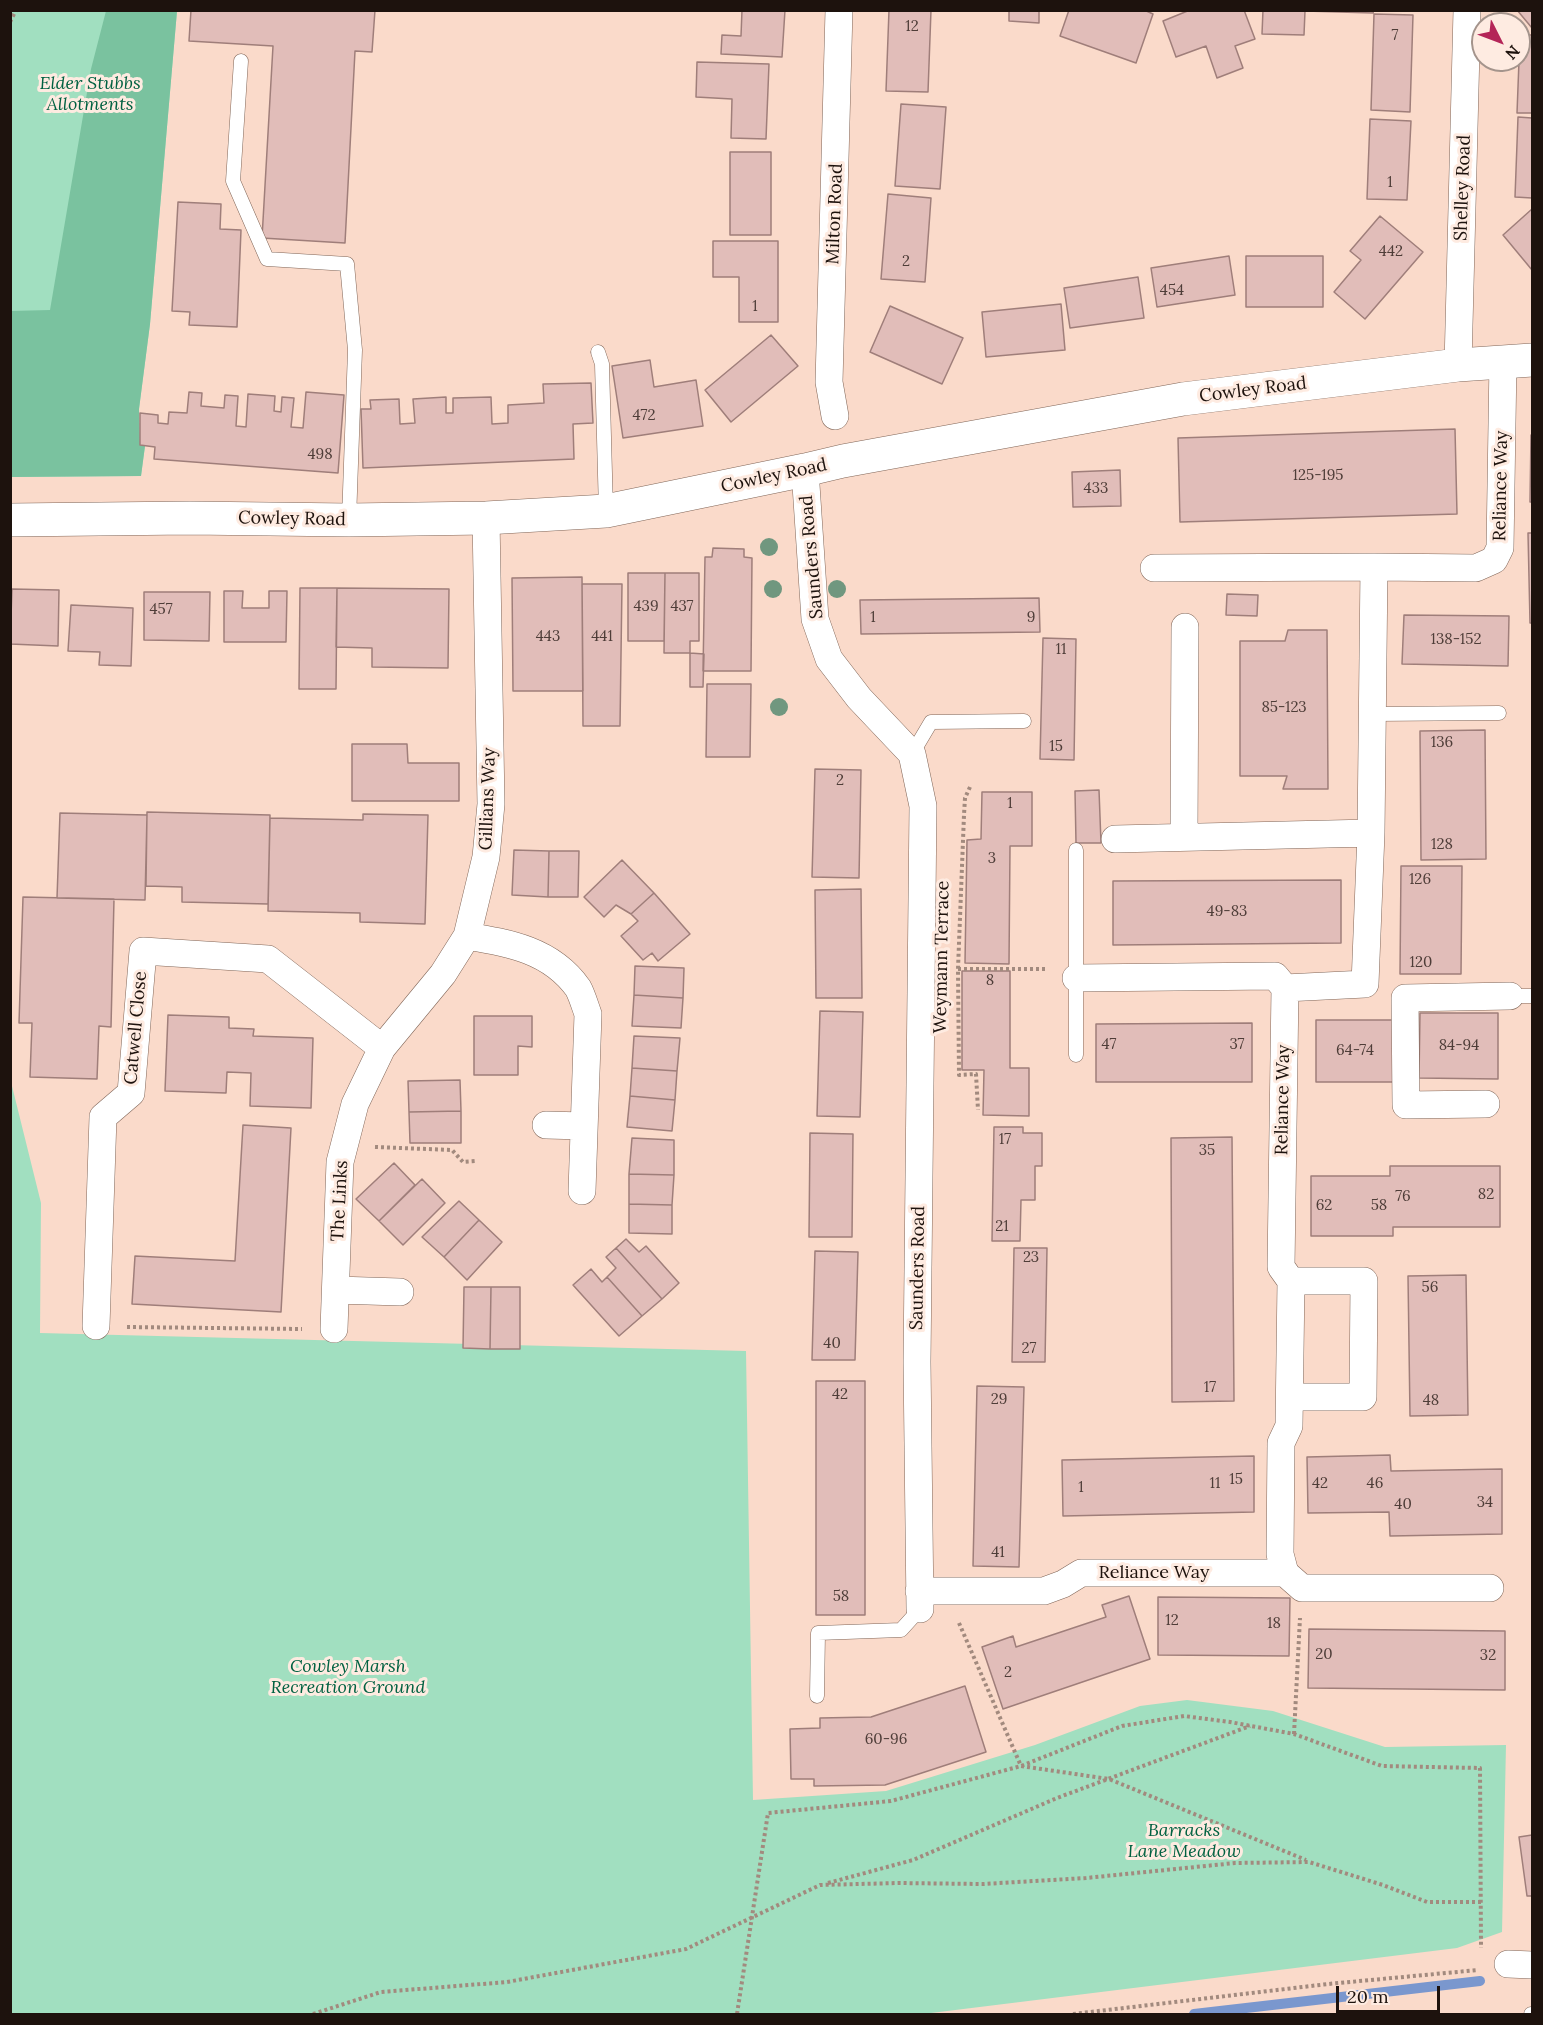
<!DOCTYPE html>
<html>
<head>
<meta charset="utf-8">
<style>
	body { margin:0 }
	#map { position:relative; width:1543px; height:2025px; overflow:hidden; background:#fadaca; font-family:Lora,serif }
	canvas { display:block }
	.frame { position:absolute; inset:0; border:12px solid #1d120d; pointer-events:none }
	.north { position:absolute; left:1471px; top:12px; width:60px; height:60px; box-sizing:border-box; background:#feebe1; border:2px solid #a4948c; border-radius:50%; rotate:132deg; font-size:16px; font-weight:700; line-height:24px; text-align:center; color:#1d120d }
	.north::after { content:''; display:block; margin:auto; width:21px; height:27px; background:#b42558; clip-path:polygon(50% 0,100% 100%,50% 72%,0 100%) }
	.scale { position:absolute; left:1336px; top:1986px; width:104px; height:27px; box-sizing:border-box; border:3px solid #1d120d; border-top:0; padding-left:8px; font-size:18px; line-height:21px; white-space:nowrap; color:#1d120d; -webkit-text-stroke:4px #feebe1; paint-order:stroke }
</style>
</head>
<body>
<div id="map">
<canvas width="1543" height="2025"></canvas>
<div class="frame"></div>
<div class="north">N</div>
<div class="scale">20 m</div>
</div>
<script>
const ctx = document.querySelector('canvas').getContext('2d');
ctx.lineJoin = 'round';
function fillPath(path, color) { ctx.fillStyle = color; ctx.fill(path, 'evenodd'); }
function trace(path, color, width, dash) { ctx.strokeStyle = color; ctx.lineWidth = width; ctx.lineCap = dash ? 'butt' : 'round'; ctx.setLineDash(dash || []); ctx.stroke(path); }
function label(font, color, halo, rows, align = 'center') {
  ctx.font = font + ' Lora,serif'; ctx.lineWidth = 6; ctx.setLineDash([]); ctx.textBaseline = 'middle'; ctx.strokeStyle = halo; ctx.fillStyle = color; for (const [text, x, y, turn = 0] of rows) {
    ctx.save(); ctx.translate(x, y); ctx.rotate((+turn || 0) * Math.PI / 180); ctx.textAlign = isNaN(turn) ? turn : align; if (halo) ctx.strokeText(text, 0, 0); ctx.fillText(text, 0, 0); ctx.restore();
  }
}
fillPath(new Path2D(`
	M10,11H177L150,324L139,409L140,445L145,446L141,476L11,477Z
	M10,1078L41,1203L40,1333L746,1351L753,1800L886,1791L1035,1745L1140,1706L1187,1700L1273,1711L1385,1747L1506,1745L1502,1932L1457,1948L923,2014H11Z`), '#a1dfc0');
fillPath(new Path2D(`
	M106,11H177L150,324L139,409L140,445L145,446L141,476L11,477L10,311L50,310L91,69Z`), '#7ac29f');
trace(new Path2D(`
	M1194,2014L1480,1981`), '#7a97ce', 10);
const building = new Path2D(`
	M191,10H375L372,52L355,51L345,243L262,238L273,46L189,41Z
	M742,10H785L782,57L721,54L722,35L741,36Z
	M889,10H931L928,92L886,91Z
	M1009,10H1039V23L1009,21Z
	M1069,10H1144L1153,14L1136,63L1060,36Z
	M1190,10H1244L1255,39L1235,46L1243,68L1217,78L1206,46L1176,57L1163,21Z
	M1263,10H1374L1373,13L1305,11L1304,35L1262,34Z
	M1517,10H1532V28Z
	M1374,14L1413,15L1410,112L1371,110Z
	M1520,35H1532V113H1517Z
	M697,62L769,64L766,139L731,138L732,99L696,97Z
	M901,104L946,107L940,189L895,186Z
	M1518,117L1532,118V198L1515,197Z
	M1370,119L1411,121L1407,200L1367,199Z
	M730,152H771V235H730Z
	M888,194L931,198L925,282L881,279Z
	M178,202L221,204L220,229L241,230L237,327L189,325L190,312L172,311Z
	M1532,209V270L1503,235Z
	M1380,216L1423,252L1365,319L1334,292L1361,260L1350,251Z
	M713,241H778V322H739V277H713Z
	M1229,256L1235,295L1157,307L1151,268Z
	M1246,256H1323V307H1246Z
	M1138,277L1144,318L1070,328L1064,288Z
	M1061,304L1065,350L986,357L982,312Z
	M890,306L963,338L942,384L870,352Z
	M771,335L798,366L731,422L705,390Z
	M650,360L654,387L696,380L703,426L623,438L612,366Z
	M591,383L593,423L573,424L574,459L363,468L361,409H371L370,400L399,399L400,424L415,423L413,399L446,397V413H453V398L491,397L492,424L508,423V405L544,403L543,384Z
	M189,392L202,393L201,406L224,408L225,395L238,396L236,426L246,427L248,394L275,396L274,411L281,412L282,397L294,398L291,427L303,428L306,392L344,395L338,473L154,459L155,447L140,445V413L158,415V423L168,424L169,412L187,413Z
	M1455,429L1457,514L1180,522L1178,438Z
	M1531,435H1532V502H1530Z
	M1120,470L1121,506L1073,507L1072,472Z
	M1528,533H1532V623H1530Z
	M713,548L744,549V557L752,558L751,671H703L705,557H712Z
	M628,573H665L664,641H628Z
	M665,573H699V641H690V653H664Z
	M582,577L583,691H513L512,578Z
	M582,584H622L620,726H583Z
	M300,588H337L336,689H299Z
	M337,588L449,589L448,668L372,667V648L336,647Z
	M12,589L59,590L58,646L10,644Z
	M224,591H243L242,608H269V591H287L286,642H224Z
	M144,592H210L209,641L144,640Z
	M1227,594L1258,595L1257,616L1226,615Z
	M1039,598L1040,632L861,634L860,600Z
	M71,605L133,608L131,666L99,665L100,652L68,651Z
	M1404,615L1509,616L1508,666L1402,664Z
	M1288,630H1327L1328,789H1283L1287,776H1240V641H1285Z
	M1043,638L1076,639L1074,760L1040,759Z
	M690,653L704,654L703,687H690Z
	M707,684H751L750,757H706Z
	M1485,730L1486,859L1421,860L1420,731Z
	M352,744H407L408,763H459V801H352Z
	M815,769L861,770L859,878L812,877Z
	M1099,790L1101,843H1076L1075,791Z
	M982,792H1032V846H1010L1009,964L965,963L967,840L981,839Z
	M147,812L270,815L268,904L182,902V887L146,886Z
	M60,813L147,815L145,900L57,898Z
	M363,814L428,815L425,924L360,922V913L268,911L270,818L363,820Z
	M514,850L549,851L548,897L512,895Z
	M549,851H579L578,897H548Z
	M622,860L654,893L631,914L616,905L604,917L584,897Z
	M1401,866H1462L1461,974H1400Z
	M1341,880V943L1113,945V881Z
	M861,889L862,998H816L815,890Z
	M654,893L690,934L658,961L652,953L643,960L621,936L638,921L631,914Z
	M23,897L114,899L111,1027L99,1026L97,1079L30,1077L32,1023H19Z
	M635,966L684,968L683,998L634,995Z
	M962,971H1010V1068H1029V1116L983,1115L984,1070H962Z
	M634,995L683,998L681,1028L632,1026Z
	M820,1011L863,1012L860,1117L817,1116Z
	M1420,1013H1498V1079L1419,1078Z
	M168,1015L229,1017V1028L254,1029L253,1036L313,1038L311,1108L250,1106L251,1073L227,1072L226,1093L165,1091Z
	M474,1016H532V1047L518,1046V1075H474Z
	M1316,1020H1394V1082H1316Z
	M1252,1023V1082H1096V1024Z
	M634,1036L680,1038L677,1071L632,1068Z
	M632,1068L677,1071L675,1100L630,1096Z
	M460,1080L461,1111L409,1112L408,1081Z
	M630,1096L675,1100L672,1131L627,1127Z
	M461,1111V1143H410L409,1112Z
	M243,1125L291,1128L281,1312L132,1304L135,1256L235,1261Z
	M994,1127H1023V1133H1042V1166H1035V1200H1021L1020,1241H992Z
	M810,1133L853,1134L852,1237H809Z
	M1232,1137L1234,1401L1172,1402L1171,1138Z
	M632,1138L674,1140V1175L629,1174Z
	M394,1163L415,1185L379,1221L356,1199Z
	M1390,1166H1500V1227H1393V1236H1311V1176H1390Z
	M629,1174L674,1175L672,1205L629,1204Z
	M422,1179L445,1203L403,1245L379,1221Z
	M459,1201L479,1220L444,1257L422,1237Z
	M629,1204L672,1205V1234L629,1233Z
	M479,1220L502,1242L467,1280L444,1257Z
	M626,1239L639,1252L646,1246L679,1283L662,1299L616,1248Z
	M616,1248L662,1299L642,1316L607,1277L616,1268L606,1257Z
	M1014,1248H1047L1045,1362H1012Z
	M815,1251L858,1252L855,1360H812Z
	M591,1269L602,1282L607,1277L642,1316L619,1336L573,1285Z
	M1466,1275L1468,1415L1410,1416L1408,1276Z
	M464,1287H491L490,1349L463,1348Z
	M491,1287H520V1349H490Z
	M816,1381H865V1615H816Z
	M977,1386L1024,1387L1019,1567L973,1566Z
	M1390,1455L1391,1471L1502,1469V1534L1390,1536L1389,1512L1308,1513L1307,1457Z
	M1254,1456V1512L1063,1516L1062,1460Z
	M1129,1596L1150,1659L1003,1709L982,1647L1013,1636L1016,1647L1106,1617L1102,1605Z
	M1158,1597L1290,1598L1289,1656L1158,1655Z
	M1309,1629L1505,1631V1690L1308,1688Z
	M965,1686L986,1752L885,1785L814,1786V1779H791L790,1729L820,1728V1718L871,1717Z
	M1532,1835V1896H1527L1519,1837Z`);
fillPath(building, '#e1bdb9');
trace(building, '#9f7e7a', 1.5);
const service = new Path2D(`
	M241,61L233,181L267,259L347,264L355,350L349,520
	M598,352L602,364L606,511
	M1373,714L1499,713
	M912,754L931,722L1024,721
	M1510,996H1532
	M1076,1055V850
	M817,1696L818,1633L901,1630L920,1609
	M1531,2014H1532`);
const minor = new Path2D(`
	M1458,365L1467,10
	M835,416L829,382L839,10
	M805,470L815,619L829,659L859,698L912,754L923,806L917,1362L920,1609
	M1154,568L1374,567
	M1184,837L1185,627
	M1115,839L1371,833
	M467,936C509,943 551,950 578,988C582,995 585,1006 588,1014L582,1191
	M1076,978L1275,976L1285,988L1365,984L1371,833L1374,567L1476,568L1494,560L1500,548L1503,361
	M1486,1104L1406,1105L1405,998L1510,996
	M546,1125L584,1126
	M336,1290L400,1292
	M96,1326L103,1117L131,1093L143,951L268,959L382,1048
	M334,1329L340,1162L355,1104L382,1048L443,974L467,936L486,857L491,804L486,518
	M1290,1397H1363L1364,1281H1291
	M1285,1573L1302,1588H1490
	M919,1591H1044L1063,1584L1081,1573H1285L1280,1554L1281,1443L1289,1426L1291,1281L1281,1267L1285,988
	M1508,1964L1532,1965`);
const secondary = new Path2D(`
	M10,520L190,518L349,520L486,518L606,511L805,470L843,461L1183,399L1458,365L1532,360`);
trace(service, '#816658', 15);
trace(minor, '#816658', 28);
trace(secondary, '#816658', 34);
trace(new Path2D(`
	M10,22L16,10
	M970,787L965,798L964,815L958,969L959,1075L976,1074L978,1110
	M958,969H1046
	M375,1147L452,1150L463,1162L476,1161
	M127,1327L302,1329
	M959,1623L1021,1766L1109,1779L1306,1860
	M1294,1734L1300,1618
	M828,1883L913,1860L1057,1798L1250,1726
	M313,2014L381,1992L507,1982L686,1949L820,1885L898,1883L983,1884L1086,1878L1235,1863L1309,1862L1383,1885L1427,1902H1481
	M737,2014L768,1813L891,1801L1021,1766L1122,1726L1184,1716L1230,1722L1294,1734L1382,1766L1480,1768L1481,1948
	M1073,2014L1328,1984L1478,1970`), '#a28a7e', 4, [3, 3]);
trace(service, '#fff', 14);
trace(minor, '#fff', 27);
trace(secondary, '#fff', 33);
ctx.fillStyle = '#70977f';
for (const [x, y] of [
	[769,547],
	[773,589],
	[837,589],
	[779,707]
]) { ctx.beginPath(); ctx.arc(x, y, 9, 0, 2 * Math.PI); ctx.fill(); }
label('15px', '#4e3d38', null, [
	["12",912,27],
	["7",1395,36],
	["1",1390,183],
	["442",1391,252],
	["2",906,262],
	["454",1172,291],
	["1",755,307],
	["472",644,416],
	["498",320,455],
	["125-195",1318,476],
	["433",1096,489],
	["439",646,607],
	["437",682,607],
	["457",161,610],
	["1",873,618],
	["9",1031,618],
	["443",548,637],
	["441",602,637],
	["138-152",1456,640],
	["11",1061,650],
	["85-123",1284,708],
	["136",1442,743],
	["15",1056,747],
	["2",840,781],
	["1",1010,804],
	["128",1442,845],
	["3",992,859],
	["126",1420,880],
	["49-83",1227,912],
	["120",1421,963],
	["8",990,981],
	["47",1109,1045],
	["37",1237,1045],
	["84-94",1459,1046],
	["64-74",1355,1051],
	["17",1005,1140],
	["35",1207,1151],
	["82",1486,1195],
	["76",1403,1197],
	["62",1324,1206],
	["58",1379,1206],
	["21",1002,1227],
	["23",1031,1258],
	["56",1430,1288],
	["40",832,1344],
	["27",1029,1349],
	["17",1210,1388],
	["42",840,1395],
	["29",999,1400],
	["48",1431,1401],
	["15",1236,1480],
	["11",1215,1484],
	["42",1320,1484],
	["46",1375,1484],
	["1",1081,1488],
	["34",1485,1503],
	["40",1403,1505],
	["41",998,1553],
	["58",841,1597],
	["12",1172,1621],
	["18",1274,1624],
	["20",1324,1655],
	["32",1488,1656],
	["2",1008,1673],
	["60-96",886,1740]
]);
label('italic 18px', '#006141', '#feebe1', [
	["Elder Stubbs",90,84],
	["Allotments",90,105],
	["Cowley Marsh",348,1667],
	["Recreation Ground",348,1688],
	["Barracks",1184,1831],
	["Lane Meadow",1184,1852]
]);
label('18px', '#1d120d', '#feebe1', [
	["Shelley Road",1463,188,-88],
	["Milton Road",835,214,-88],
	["Cowley Road",1253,390,-7],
	["Cowley Road",774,476,-12],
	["Reliance Way",1501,486,-89],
	["Cowley Road",292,519,1],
	["Saunders Road",812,557,-95],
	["Gillians Way",488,799,-88],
	["Weymann Terrace",942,957,-89],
	["Catwell Close",136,1028,-85],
	["Reliance Way",1283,1100,-89],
	["The Links",340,1201,-87],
	["Saunders Road",918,1268,-89],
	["Reliance Way",1154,1573]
]);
</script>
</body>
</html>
